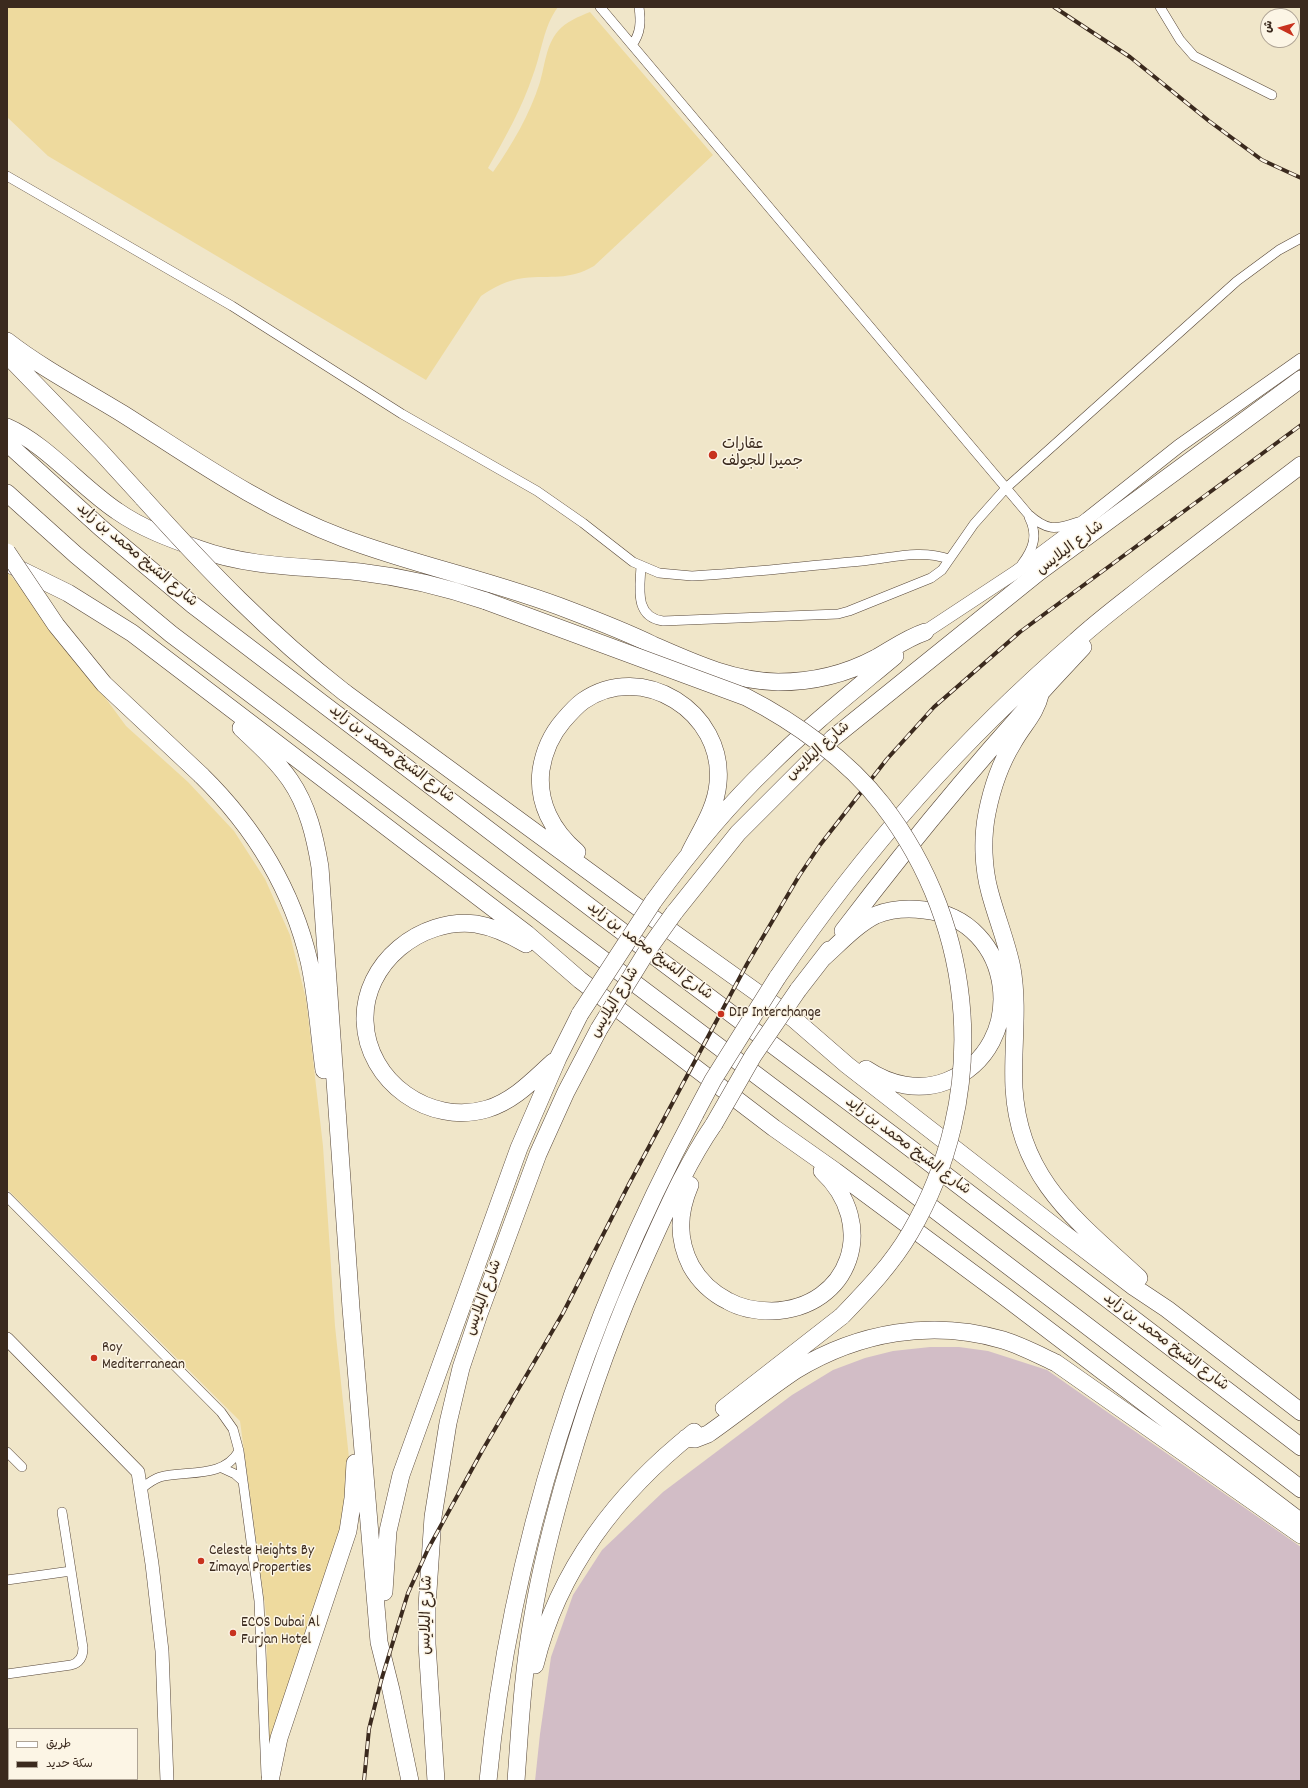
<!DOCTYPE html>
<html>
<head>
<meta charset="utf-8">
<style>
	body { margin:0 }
	#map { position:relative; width:1308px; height:1788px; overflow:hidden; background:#f0e6c9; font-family:Dekko,"Playpen Sans Arabic",sans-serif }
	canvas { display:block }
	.frame { position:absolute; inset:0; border:8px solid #3b2a1e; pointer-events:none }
	.legend { position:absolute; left:8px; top:1728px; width:130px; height:52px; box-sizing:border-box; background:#fcf5e5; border:1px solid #afa495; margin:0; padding:5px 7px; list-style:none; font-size:12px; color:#3b2a1e }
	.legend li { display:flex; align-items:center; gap:8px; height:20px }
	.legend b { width:20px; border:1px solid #afa495 }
	.north { position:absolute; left:1260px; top:8px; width:40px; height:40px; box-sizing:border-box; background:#fcf5e5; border:1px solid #afa495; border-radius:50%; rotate:276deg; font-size:11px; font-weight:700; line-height:16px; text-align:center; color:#3b2a1e }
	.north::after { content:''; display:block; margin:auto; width:14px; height:18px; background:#c8321e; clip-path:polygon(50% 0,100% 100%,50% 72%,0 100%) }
</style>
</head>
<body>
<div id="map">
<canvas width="1308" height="1788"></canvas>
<div class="frame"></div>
<ul class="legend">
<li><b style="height:5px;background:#fff"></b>طريق</li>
<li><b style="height:5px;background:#3b2a1e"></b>سكة حديد</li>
</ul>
<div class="north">ش</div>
</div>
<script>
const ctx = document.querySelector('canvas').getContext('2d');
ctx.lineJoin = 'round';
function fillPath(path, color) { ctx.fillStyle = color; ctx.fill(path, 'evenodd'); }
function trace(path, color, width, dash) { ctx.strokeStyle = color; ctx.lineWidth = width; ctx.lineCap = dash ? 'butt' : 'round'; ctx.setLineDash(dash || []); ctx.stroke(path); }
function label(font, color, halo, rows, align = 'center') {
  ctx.font = font + ' Dekko,"Playpen Sans Arabic",sans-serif'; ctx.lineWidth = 3; ctx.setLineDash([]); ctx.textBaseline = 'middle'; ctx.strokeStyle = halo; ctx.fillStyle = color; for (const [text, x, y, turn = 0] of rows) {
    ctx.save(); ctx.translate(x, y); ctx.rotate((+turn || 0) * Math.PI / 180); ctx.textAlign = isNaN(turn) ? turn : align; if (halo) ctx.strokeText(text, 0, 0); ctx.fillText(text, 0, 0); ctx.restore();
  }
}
fillPath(new Path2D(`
	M930,1347H959L988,1351L1047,1370L1301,1547V1781H535L540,1734L551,1657L573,1595L602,1550L663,1492L792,1395L833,1370L865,1358L893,1351Z`), '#d2bdc6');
fillPath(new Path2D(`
	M7,7H558C543,27 542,52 533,75C522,108 505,138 488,168L493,172C512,145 530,114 540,82C545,65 546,45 558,31C567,21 578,17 590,12L713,155L594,266C568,281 551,275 524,278C507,280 494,287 481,296L426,380L48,156L7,117Z
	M7,571L57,632L126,726L188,782L234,831L265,879L290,935L306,999L323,1146L335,1326L349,1458L346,1503L340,1531L269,1750L266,1613L240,1421L7,1189Z`), '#eeda9e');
const street = new Path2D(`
	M600,7L1028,514C1047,531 1055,530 1078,522
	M1160,7L1180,40L1194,56L1272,95
	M632,45C641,33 641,21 639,7
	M7,176L232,306L402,414L537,491L583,523L633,562L659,573L692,576C749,573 805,566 862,561C892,558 920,549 949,559
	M1022,564C1034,548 1038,535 1029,517
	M641,566C640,588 634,617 663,621L838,614L849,611L931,578L942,570L974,524L1006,488L1237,281L1279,250L1301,238
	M7,1197L221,1412L233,1429L239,1451L259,1601L266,1775
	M7,1452L22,1467
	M222,1468L235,1474L243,1481
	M142,1488C147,1484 154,1479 160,1477C187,1470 223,1479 239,1451
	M7,1580L71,1571
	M7,1674L71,1665C79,1663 83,1657 83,1648L62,1512
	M87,1779L88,1781
	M12,1781L13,1779`);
const secondary = new Path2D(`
	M925,632L1016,572L1087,519L1179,446L1301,360
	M7,1339L138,1472L152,1564L162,1651L167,1781`);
const highway = new Path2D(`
	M7,341C43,369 84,390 123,414C194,459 263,508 343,538C417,566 495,581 569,610C598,621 626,632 653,645C694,663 733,681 778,682C812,682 846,674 876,658C892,649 907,638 925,632
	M7,355L101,452L143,498
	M7,427C46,444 81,487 117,511C141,528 171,539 199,549C251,568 305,566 360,572C403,577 445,587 486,601
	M7,443L101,528L193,605L657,958L910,1148L1301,1447
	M7,493L76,555L171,634L889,1175L1301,1489
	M13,566L68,593L132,633L527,934L580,980L774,1128L835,1171L1005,1297L1301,1522
	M344,692L632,903L794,1019L847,1065L1058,1229L1134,1287L1167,1309L1301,1412
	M1041,692C1035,716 1024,723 1013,743C1000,764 992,788 987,813C982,838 983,868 990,893C997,919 1007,943 1012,968C1019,1009 1012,1048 1014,1088C1019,1179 1077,1221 1139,1278
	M241,728C258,744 277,761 290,780C308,806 315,837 320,867L351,1308L379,1642L391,1690L410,1781
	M201,775C254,827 292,889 309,961C317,997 319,1034 324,1070
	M577,852C552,831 537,802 541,770C544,751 551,735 563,721C569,714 576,706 583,701C642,660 725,712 718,783C716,808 701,830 690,852
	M653,902C688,854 726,807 769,766C809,726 852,692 895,656
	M674,913L738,833L833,738L1039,572L1301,379
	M843,931C918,832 998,737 1083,647
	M526,944C511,935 494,927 476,924C421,917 363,963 365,1021C367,1082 430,1126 487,1109C514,1101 533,1080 553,1062
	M822,959C839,944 856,925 876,915C891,909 908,908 924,910C1015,919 1031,1047 947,1081C919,1092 890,1085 866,1069
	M777,978C862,853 961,740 1076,641C1100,619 1126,600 1151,580C1201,541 1251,503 1301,465
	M798,990L829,950
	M690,1185C678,1213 677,1239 691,1266C700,1282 712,1293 728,1301C742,1309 756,1311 772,1311C851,1308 879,1224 822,1171
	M724,1408L842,1316
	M686,1438L695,1439L708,1434C738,1413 766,1390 796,1370C859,1332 932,1319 1003,1340C1022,1346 1039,1355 1056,1363L1301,1535
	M384,1592L388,1531L401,1475L519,1148L558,1058L580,1014
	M535,1665C558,1570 618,1492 694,1432
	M270,1781L279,1738L348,1531L353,1498L355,1463
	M436,1781L427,1644V1606L433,1517L448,1423L461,1368L479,1314L538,1154L566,1092L599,1029
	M488,1781C510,1548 585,1320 695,1114
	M516,1781C520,1726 523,1670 533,1615C541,1566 554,1517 568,1469C590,1393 615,1323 648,1251C668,1207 687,1163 714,1124`);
trace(street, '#564638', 10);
trace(secondary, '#564638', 14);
trace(highway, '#564638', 18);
trace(street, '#fff', 9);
trace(secondary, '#fff', 13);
trace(highway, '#fff', 17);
const rail = new Path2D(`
	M1054,7L1130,57L1209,121L1262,160L1301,178
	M364,1781L369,1729L381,1681L408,1593L428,1549L482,1451L563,1313L629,1184L747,964L799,876L820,845L887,759L934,707L1020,632L1301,425`);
trace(rail, '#3b2a1e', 4);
trace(rail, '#fcf5e5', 2.5, [8]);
const highwayBridge = new Path2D(`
	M143,498C207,569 268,633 344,692
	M7,552L56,625L104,684L201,775
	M486,601L746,697C795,722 848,760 882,804C978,928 990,1097 910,1233C892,1264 867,1290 842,1316
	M580,1014L653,902
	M599,1029L647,951L674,913
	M695,1114L713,1080L777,978
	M714,1124L753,1056L798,990`);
trace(highwayBridge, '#564638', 18, []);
trace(highwayBridge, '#fff', 17);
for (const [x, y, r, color] of [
	[713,455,5,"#c8321e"],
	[721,1014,4,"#c8321e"],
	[94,1358,4,"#c8321e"],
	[201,1561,4,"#c8321e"],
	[233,1633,4,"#c8321e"]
]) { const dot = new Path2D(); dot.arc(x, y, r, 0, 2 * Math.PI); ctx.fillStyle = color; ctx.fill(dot); trace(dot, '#fcf5e5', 1.5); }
label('15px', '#3b2a1e', '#fcf5e5', [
	["عقارات",722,446],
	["جميرا للجولف",722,463],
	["DIP Interchange",729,1014],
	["Roy",102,1349],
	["Mediterranean",102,1366],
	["Celeste Heights By",209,1552],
	["Zimaya Properties",209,1569],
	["ECOS Dubai Al",241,1624],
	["Furjan Hotel",241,1641]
], 'left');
label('15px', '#3b2a1e', '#fcf5e5', [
	["شارع اليلايس",1071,549,-37],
	["شارع الشيخ محمد بن زايد",136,556,40],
	["شارع اليلايس",819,752,-42],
	["شارع الشيخ محمد بن زايد",391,755,37],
	["شارع الشيخ محمد بن زايد",649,952,37],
	["شارع اليلايس",616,1003,-59],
	["شارع الشيخ محمد بن زايد",907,1147,37],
	["شارع اليلايس",485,1298,-70],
	["شارع الشيخ محمد بن زايد",1165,1343,37],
	["شارع اليلايس",428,1615,-89]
]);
</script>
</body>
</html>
